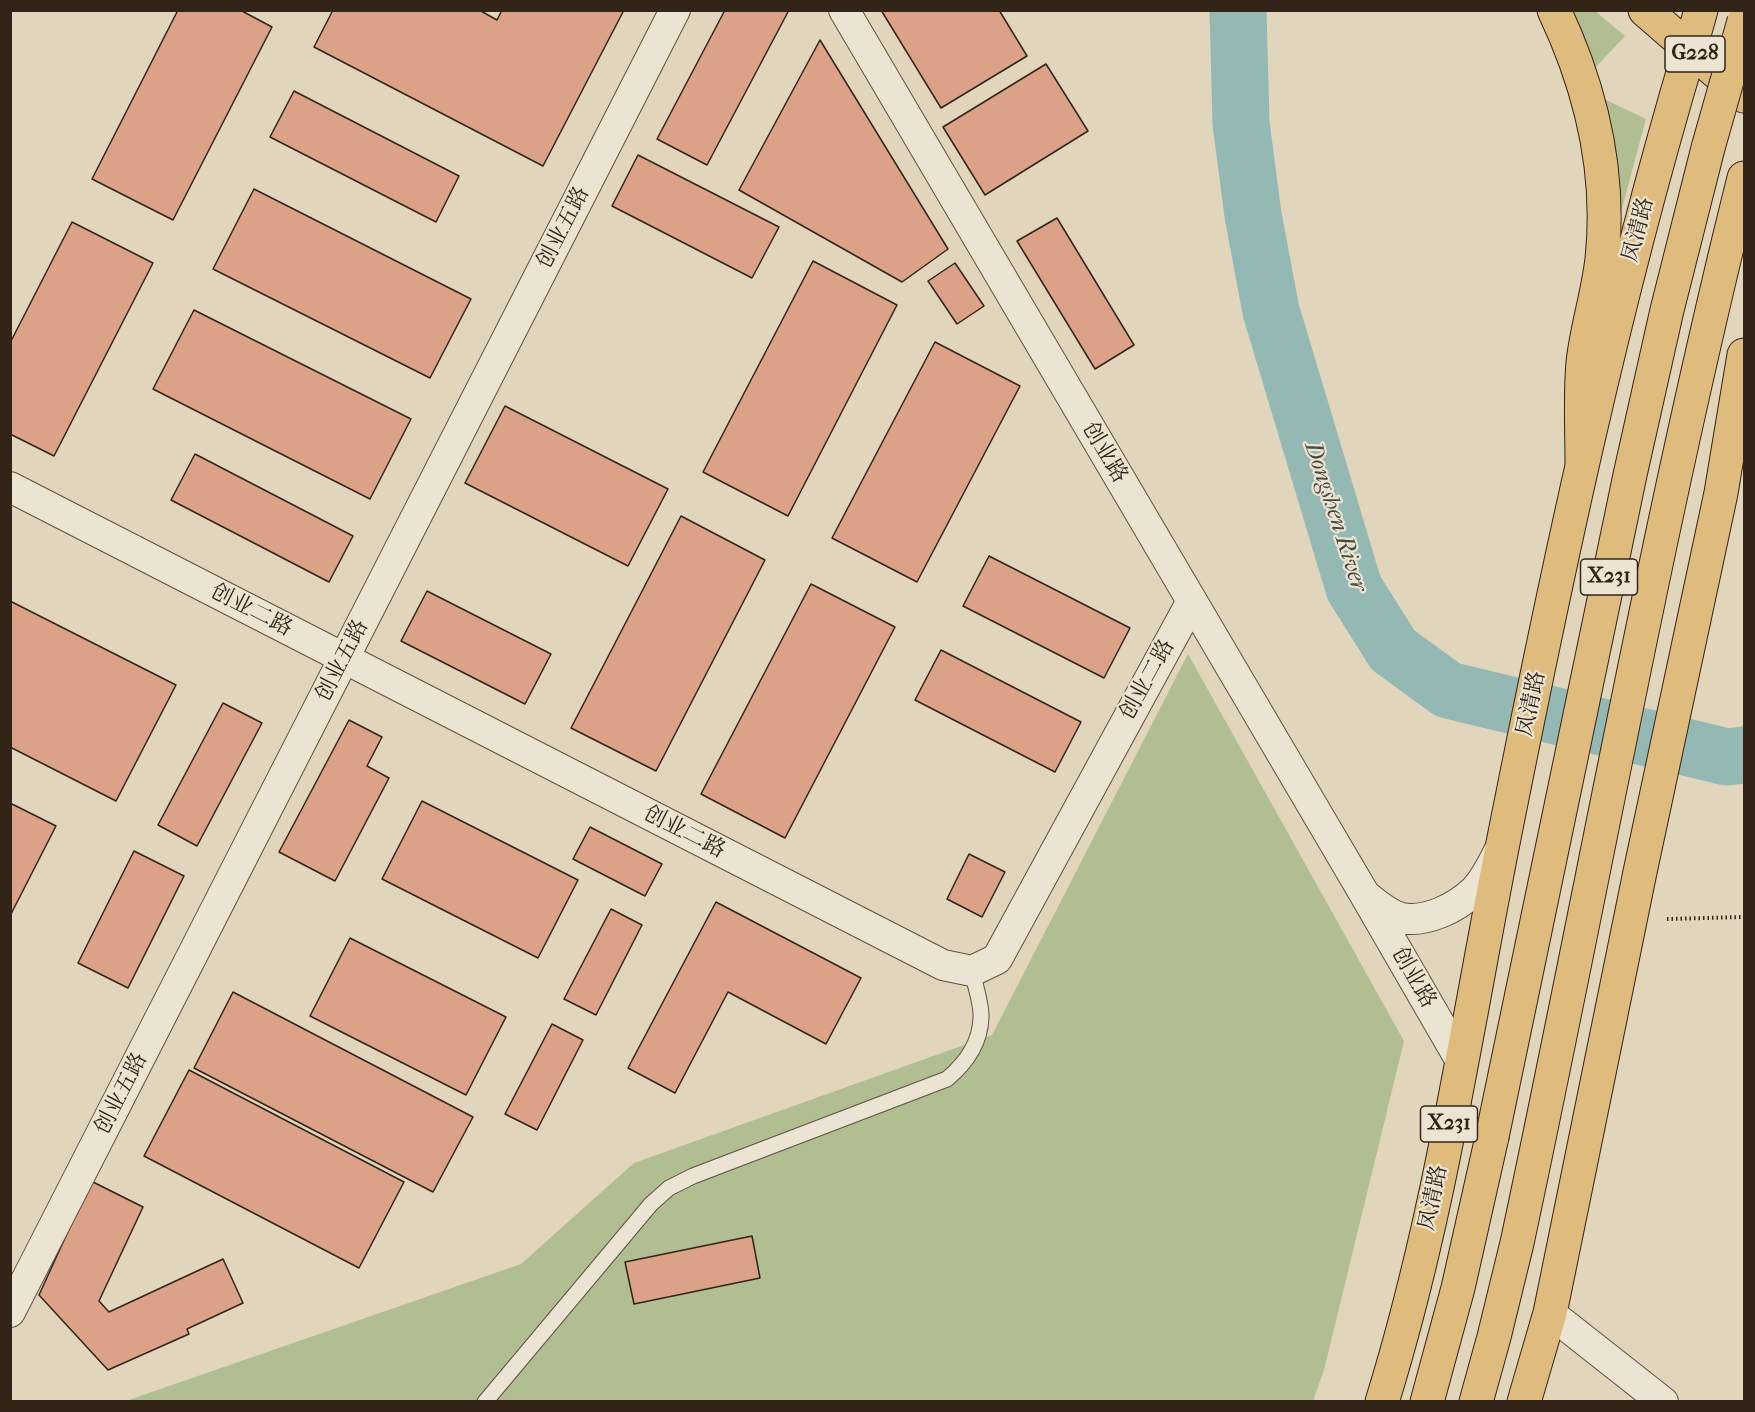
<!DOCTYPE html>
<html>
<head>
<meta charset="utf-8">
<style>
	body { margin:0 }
	#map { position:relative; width:1755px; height:1412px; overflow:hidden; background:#e1d6bc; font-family:"IM FELL French Canon",serif }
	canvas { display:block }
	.frame { position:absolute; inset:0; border:12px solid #322416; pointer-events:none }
</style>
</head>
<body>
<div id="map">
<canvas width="1755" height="1412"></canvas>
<div class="frame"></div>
</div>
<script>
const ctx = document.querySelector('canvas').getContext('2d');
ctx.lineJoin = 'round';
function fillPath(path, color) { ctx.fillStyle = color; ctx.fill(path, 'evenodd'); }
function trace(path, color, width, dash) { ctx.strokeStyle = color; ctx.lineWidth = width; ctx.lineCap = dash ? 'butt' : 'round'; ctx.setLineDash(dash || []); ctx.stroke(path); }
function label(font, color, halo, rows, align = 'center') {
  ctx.font = font + ' "IM FELL French Canon","Noto Serif SC",serif'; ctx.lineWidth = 4.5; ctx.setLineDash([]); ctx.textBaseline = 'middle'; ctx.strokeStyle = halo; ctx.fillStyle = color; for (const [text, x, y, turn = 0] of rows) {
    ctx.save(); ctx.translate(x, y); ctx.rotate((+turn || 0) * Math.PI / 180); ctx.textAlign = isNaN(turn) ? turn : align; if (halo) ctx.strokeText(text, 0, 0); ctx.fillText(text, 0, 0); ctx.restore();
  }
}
fillPath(new Path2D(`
	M1570,11H1595L1625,36L1594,69Z
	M1604,99L1646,119L1621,212L1618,211Z
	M1188,654L1404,1041L1324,1370L1313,1401L123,1402L521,1264L634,1163L992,1035Z`), '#b0be92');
trace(new Path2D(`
	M1238,10L1241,123L1253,215L1271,311L1354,588L1393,650L1448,690L1727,757L1744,755`), '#94b9b4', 57);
const building = new Path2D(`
	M178,10H240L272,27L173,220L92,179Z
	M333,10H479L497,20L502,10H624L543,166L314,47Z
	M725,10H789L707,165L657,139Z
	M881,10H999L1027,56L941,108Z
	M820,40L948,249L902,282L739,190Z
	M1046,64L1088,131L985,195L943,127Z
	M294,91L459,176L436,222L270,137Z
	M638,155L779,227L752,278L612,206Z
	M254,189L471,299L430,378L213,269Z
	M1057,218L1134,345L1095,369L1017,241Z
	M72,222L153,263L54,456L10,434V343Z
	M813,261L897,305L788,516L703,472Z
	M955,263L984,306L957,324L928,281Z
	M194,310L411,419L370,499L153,389Z
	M935,342L1020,386L917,582L832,538Z
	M505,406L668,489L628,566L465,483Z
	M195,454L353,536L329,582L171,500Z
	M681,516L765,560L656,771L571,728Z
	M989,556L1130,628L1104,678L963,606Z
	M811,584L895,627L785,838L701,794Z
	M427,591L551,654L525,704L401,641Z
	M10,601L176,685L116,801L10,747Z
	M941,650L1081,722L1055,772L915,700Z
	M223,703L262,723L197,846L158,825Z
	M349,720L382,737L367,766L389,778L335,881L279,852Z
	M422,801L578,880L538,958L382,879Z
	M10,803L56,826L10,916Z
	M590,827L662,864L645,896L573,859Z
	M134,851L184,876L128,988L78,963Z
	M969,854L1005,872L982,917L947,899Z
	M716,902L861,978L826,1044L728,992L675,1093L628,1068Z
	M611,909L642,925L596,1015L564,999Z
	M350,938L506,1017L466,1095L310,1016Z
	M233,992L473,1117L433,1192L194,1068Z
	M552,1024L583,1040L537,1130L505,1114Z
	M189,1070L404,1182L359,1268L144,1156Z
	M91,1181L143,1207L99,1301L109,1312L223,1259L243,1303L187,1329L189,1334L108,1370L39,1295Z
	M752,1236L760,1278L634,1304L625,1262Z`);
fillPath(building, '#dca287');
trace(building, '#322416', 1.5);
const service = new Path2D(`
	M485,1402L651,1204L669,1188L693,1176L947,1079C965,1064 980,1044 981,1018C982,1004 975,986 972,971`);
const minor = new Path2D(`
	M844,10L1365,895
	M10,487L943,965L972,971L997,959L1192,601
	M1461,1061L1365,895C1375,903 1387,914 1401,918C1426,923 1456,908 1474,891C1485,880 1492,865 1499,851
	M10,1312L675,10
	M1550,1313L1663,1402`);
const primary = new Path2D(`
	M1382,1402C1439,1219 1466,1030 1503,843C1556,576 1612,310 1690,49
	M1427,1402L1458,1288L1492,1137
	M1476,1402L1494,1337L1517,1243C1593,888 1656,530 1744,178
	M1524,1402L1550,1313L1640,872L1721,493L1744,355`);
const trunk = new Path2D(`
	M1554,10C1591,88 1611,173 1602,259C1598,294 1587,327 1583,362C1580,395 1582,430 1582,463
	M1645,10L1744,96
	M1690,49L1701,10`);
trace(service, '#5e5040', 17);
trace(minor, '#5e5040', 32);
trace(primary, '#322416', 35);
trace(trunk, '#322416', 35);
trace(new Path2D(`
	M1667,919L1744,917`), '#322416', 4, [1.5, 3]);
trace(service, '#ece4d3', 15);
trace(minor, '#ece4d3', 30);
trace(primary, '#e0bb7e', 33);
trace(trunk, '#e0bb7e', 33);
const primaryBridge = new Path2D(`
	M1492,1137L1630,475L1667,310L1708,148L1744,21`);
trace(primaryBridge, '#322416', 35, []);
trace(primaryBridge, '#e0bb7e', 33);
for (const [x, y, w] of [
	[1695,54,60],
	[1609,577,57],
	[1449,1124,57]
]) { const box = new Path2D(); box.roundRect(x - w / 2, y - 18, w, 36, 4.5); ctx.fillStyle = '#ece4d3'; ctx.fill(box); trace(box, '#322416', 1.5); }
label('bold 21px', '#322416', null, [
	["G228",1695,54],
	["X231",1609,577],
	["X231",1449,1124]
]);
label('22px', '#322416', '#ece4d3', [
	["创业五路",564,228,-63],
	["凤清路",1639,230,-75],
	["创业路",1104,453,59],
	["创业二路",251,611,27],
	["创业五路",343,661,-63],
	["创业二路",1148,680,-61],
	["凤清路",1532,704,-78],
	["创业二路",684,833,27],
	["创业路",1413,978,60],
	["创业五路",122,1094,-63],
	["凤清路",1434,1198,-78]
]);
label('italic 24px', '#4a493e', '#ece4d3', [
	["Dongshen River",1335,517,72]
]);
</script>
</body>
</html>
